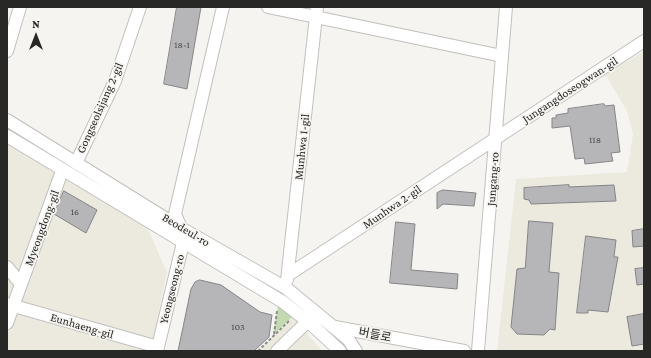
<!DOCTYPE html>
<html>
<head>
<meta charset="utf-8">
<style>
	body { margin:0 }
	#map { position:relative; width:651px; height:358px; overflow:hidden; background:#f5f4f0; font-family:"Crimson Pro",serif }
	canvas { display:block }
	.frame { position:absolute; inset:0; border:8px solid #282827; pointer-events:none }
	.north { position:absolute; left:16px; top:16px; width:40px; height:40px; -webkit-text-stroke:3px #f5f4f0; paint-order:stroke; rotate:0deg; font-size:11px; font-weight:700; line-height:16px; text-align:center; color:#282827 }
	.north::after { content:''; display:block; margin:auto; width:14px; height:18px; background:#282827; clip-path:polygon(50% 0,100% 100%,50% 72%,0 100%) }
</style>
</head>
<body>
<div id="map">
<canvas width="651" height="358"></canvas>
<div class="frame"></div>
<div class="north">N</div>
</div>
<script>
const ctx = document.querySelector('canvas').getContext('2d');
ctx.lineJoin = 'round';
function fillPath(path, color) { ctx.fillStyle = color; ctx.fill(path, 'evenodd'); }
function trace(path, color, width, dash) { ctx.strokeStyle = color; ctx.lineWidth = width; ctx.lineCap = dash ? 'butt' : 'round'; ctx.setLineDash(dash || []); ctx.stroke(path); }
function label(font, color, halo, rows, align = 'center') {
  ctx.font = font + ' "Crimson Pro","Noto Sans KR",serif'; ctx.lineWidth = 3.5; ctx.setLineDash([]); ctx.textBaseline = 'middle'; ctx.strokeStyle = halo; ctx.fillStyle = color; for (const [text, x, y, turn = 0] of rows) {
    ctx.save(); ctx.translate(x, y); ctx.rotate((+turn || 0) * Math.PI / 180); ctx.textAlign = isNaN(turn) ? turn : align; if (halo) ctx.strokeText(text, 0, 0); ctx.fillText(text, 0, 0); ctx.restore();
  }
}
fillPath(new Path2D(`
	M644,51V351H497L516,179L627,172L633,134L627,111L605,74Z
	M7,141L147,227L167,272L151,351H7Z
	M297,312L300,325L322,351H258Z`), '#eceade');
fillPath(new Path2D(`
	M279,300L297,312L273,335Z`), '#c1daaf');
const building = new Path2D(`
	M177,7H201L187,89L164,84Z
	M604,104L605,106L614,105L620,152L611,153L613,161L585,164L584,158L575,159L570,126L552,128V118H556V115L568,113V109Z
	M569,185V187L614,185L616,201L531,204L529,200L524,199V188Z
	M443,190L476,193L474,206L443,204L437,209V193Z
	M64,191L97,210L86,233L54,214Z
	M529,221L553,223L549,272L559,273L555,330L550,329L544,335L517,334L511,327L517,269L525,268Z
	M396,222L415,224L411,270L458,274L457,289L390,283Z
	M644,229V246L633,247L632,231Z
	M586,236L616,240L614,257H618L608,312L588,310V313H577Z
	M644,268V284L637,285L635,269Z
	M200,280L221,285L260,312L272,315L269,337L254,351H178L191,289L195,282Z
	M644,314V344L632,346L627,317Z`);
fillPath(building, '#b6b6b9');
trace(building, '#858588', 1);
const minor = new Path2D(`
	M268,7L502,56
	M7,51L20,7
	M7,120L181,228L286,288L348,339L356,351
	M7,136L283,302L311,324L340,351
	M76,163L115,81L140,7
	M7,267L21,284
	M288,275L644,41
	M287,280L317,7
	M7,304L158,347
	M7,323L62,171
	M335,327L464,351
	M157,351L183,243L181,228L175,214L223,7
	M277,351L308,321
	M478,351L506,7`);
trace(minor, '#c1c0bd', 14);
trace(new Path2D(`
	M274,334L277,311
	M258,351L290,320`), '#8c8b89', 2, [3, 2]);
trace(minor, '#fff', 12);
label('10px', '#4c4c4c', null, [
	["18-1",182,45],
	["118",595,140],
	["16",75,212],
	["103",238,327]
]);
label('12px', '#282827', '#f5f4f0', [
	["Jungangdoseogwan-gil",570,90,-33],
	["Gongseolsijang 2-gil",100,108,-66],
	["Munhwa 1-gil",302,147,-84],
	["Jungang-ro",493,179,-86],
	["Munhwa 2-gil",392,207,-34],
	["Myeongdong-gil",42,228,-70],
	["Beodeul-ro",186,230,31],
	["Yeongseong-ro",172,289,-76],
	["Eunhaeng-gil",82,326,16],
	["버들로",375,335,11]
]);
</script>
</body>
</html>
